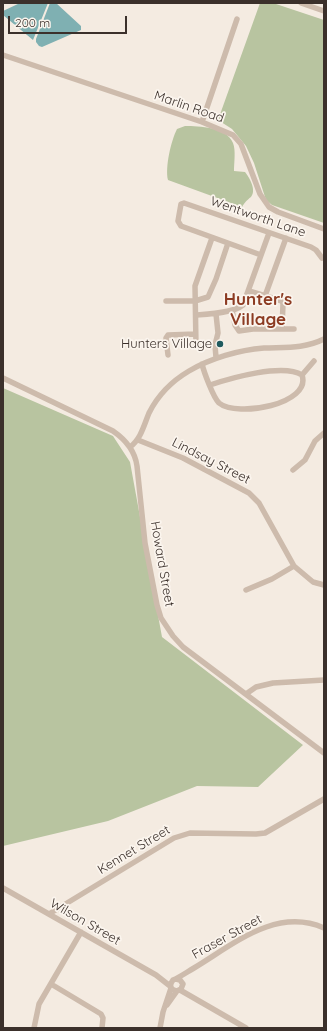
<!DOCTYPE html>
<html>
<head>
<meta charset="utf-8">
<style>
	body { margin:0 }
	#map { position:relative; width:327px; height:1031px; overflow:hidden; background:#f4ebe1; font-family:Quicksand,sans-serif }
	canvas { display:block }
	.frame { position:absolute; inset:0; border:4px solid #3b302b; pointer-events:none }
	.scale { position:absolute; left:8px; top:16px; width:119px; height:18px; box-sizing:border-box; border:2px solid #3b302b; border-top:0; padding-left:5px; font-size:12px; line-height:14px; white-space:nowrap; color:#3b302b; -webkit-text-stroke:3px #fbf5ee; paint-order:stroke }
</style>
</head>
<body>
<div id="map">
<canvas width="327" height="1031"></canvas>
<div class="frame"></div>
<div class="scale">200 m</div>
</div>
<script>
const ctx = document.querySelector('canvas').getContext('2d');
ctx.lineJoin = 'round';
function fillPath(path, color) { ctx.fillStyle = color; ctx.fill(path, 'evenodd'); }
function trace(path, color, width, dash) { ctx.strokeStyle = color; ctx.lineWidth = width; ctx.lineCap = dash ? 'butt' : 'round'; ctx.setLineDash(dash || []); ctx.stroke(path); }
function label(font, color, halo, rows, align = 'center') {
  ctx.font = font + ' Quicksand,sans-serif'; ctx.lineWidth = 3.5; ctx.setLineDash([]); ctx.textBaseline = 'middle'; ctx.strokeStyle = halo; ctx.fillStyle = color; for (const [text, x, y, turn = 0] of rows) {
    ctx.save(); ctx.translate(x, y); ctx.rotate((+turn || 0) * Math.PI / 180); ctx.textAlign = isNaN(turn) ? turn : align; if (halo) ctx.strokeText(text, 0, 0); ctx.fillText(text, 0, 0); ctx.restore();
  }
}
fillPath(new Path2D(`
	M260,3H273L324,20V223L272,205L266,200L254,163L246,146L232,129L218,120Z
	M185,126C199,126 227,127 233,143C236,150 234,163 234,171L245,172C249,177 257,190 251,197C247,200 245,202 242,207L168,180C165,167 171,141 177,129Z
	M3,388L113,436L130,462L162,637L303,745L258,787L197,786L108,821L3,846Z`), '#b8c4a0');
fillPath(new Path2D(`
	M20,3H48L33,40L3,15V11Z
	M50,3H56L81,26V30L42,47L39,46L36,42V39Z`), '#7fb0b2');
trace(new Path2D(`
	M301,3L324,11
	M3,55L202,122L233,135L241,144L260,194L269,207L278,212L324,229
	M202,122L237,19
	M261,255L181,226L178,221L181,204L184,203L311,247L316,250L322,258
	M249,291L282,301L283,304L282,329
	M265,296L286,238
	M166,301H195L208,297L216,279L228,243
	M232,310L235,325L239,331L253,329H294
	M216,314L218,333L215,345L216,358
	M196,315C209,314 233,313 243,305L269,233
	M196,346L195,286L212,238
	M168,355L166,338L168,335L195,334
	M202,364C204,372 213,397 219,403C237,418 312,404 302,375C283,363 231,378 210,385
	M302,375L314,361
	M3,378L113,431C126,440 135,451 137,466L145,543L157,605L161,618L173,636L183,647L324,753
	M138,440L183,458L249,493L259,503L294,566L313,582L324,585
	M130,447C141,439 144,425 149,413C158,395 172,381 189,371C211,358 239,350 264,348C285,347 304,349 324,339
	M293,470L305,460L315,441L324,433
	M246,590L272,579L294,566
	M246,694L256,687L273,683L324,680
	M3,888L156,975L170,986
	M49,914L174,838L190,833L256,834L265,833L324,799
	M176,979L180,980L183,984L181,989L177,991C170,990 169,985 173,980C180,977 187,972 194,968C234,944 276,907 324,928
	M51,984L101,1014L103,1018L102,1028
	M180,990L246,1028
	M167,1005L177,991
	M34,1028L39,1004L81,932
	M160,1028L163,1012L171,988`), '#cdbbac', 5.5);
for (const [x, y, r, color] of [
	[220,344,4,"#1f5a5e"]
]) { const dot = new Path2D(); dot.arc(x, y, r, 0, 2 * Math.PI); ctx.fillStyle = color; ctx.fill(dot); trace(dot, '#fbf5ee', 1.5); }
label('13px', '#3b302b', '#fbf5ee', [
	["Marlin Road",189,107,19],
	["Wentworth Lane",258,217,19],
	["Lindsay Street",211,461,27],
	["Howard Street",162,564,80],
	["Kennet Street",134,850,-31],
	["Wilson Street",85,922,30],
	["Fraser Street",227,937,-29]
]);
label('13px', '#3b302b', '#fbf5ee', [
	["Hunters Village",212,344]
], 'right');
label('bold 17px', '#8c3b22', '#fbf5ee', [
	["Hunter's",258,300],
	["Village",258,320]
]);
</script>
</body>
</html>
